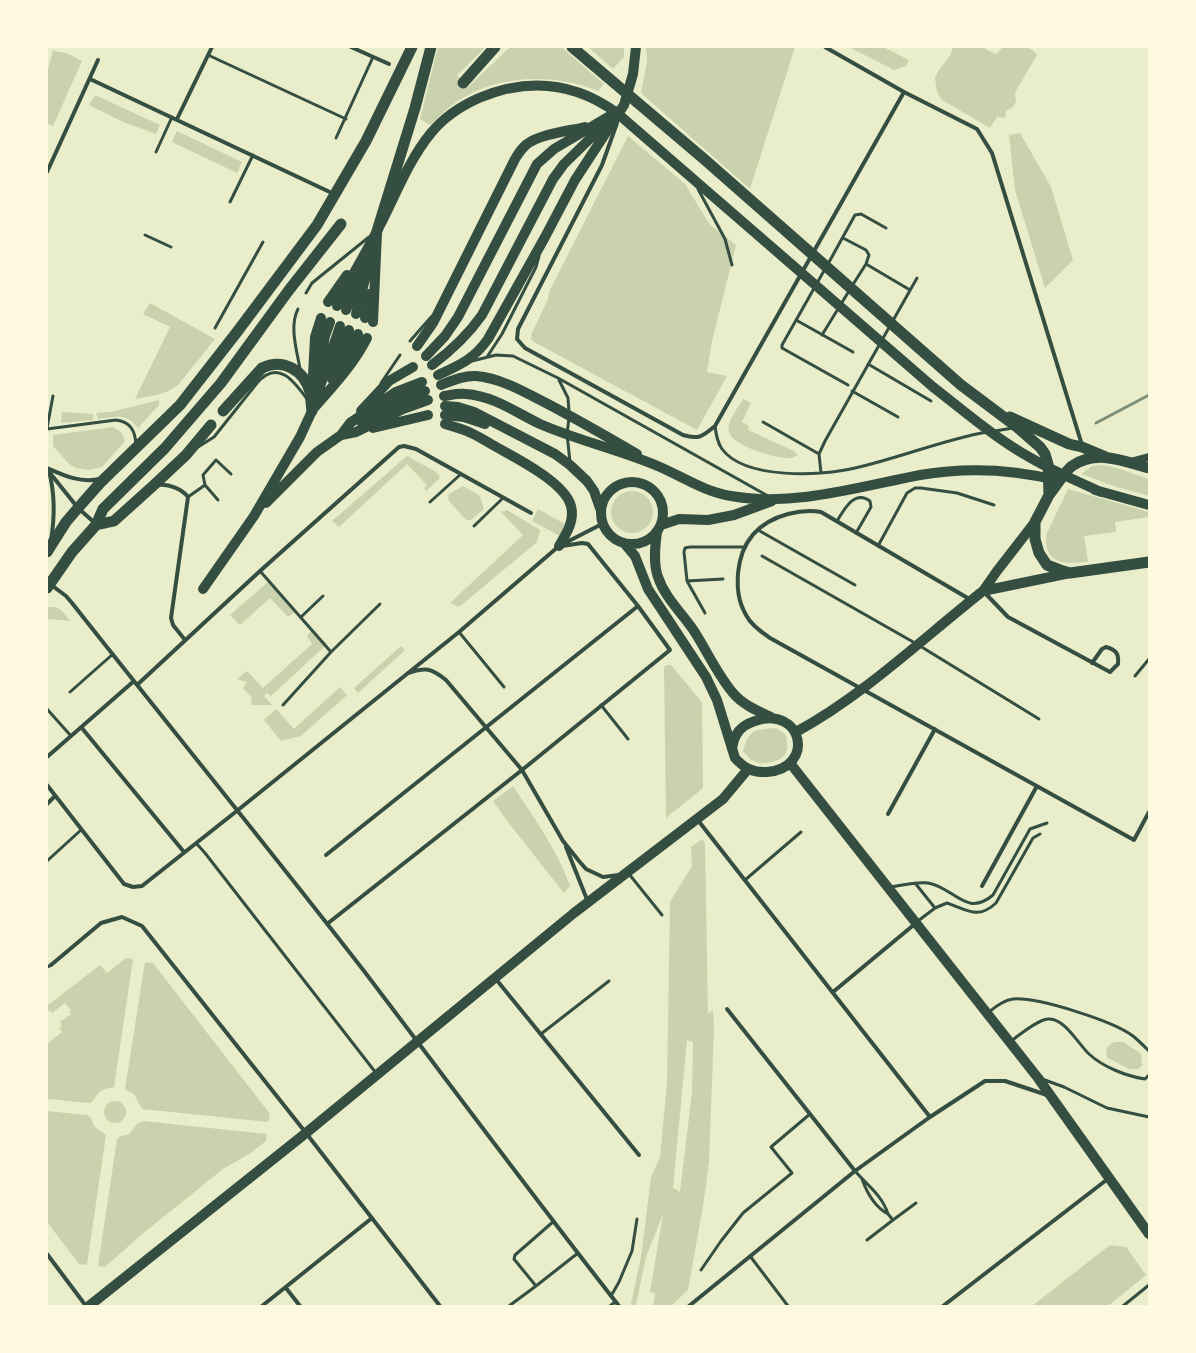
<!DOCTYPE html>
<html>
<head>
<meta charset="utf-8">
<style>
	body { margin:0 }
	#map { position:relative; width:1196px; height:1353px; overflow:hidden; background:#e9edc9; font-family:"Exo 2",sans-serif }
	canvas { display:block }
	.frame { position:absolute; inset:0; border:48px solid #fefae0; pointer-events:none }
</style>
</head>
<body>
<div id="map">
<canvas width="1196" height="1353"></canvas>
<div class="frame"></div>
</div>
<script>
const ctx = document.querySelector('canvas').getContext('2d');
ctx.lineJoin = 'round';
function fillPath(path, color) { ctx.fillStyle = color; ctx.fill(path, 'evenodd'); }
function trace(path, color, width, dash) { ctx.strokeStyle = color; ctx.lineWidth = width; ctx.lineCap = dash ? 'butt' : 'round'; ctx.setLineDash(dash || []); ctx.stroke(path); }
fillPath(new Path2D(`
	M438,47H486L457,75L468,87L510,47H561L604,84L598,91C553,73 496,74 455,103C446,109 438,118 430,125L420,119Z
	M588,47H624V57L613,69Z
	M646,47H795L750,189L641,93L647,61Z
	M849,47H883L909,60L906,66L894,70Z
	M953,47H983L987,50L996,54L1003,47C1017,47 1028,43 1037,55L1015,92L1016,101L1014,106L1006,111L1005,118L997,117L990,128L942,100L937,92L935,78L939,70L950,56Z
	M53,50L58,52C66,51 75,57 82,61L53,126L47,123V73Z
	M95,95L160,125L156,134L123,122L89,105Z
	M177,131L242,162L237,173L172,142Z
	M1020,133L1051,187L1073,260L1045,288L1015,190L1009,135Z
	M628,136L685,184L710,225L736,245L712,341L707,372L727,376L697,430L534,342L531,339V335L548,299L549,292Z
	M150,303L215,339L178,385C166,395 149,396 135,399L170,327L143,314Z
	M743,399L751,403L742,422L749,426L748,430L794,451L798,455C797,455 793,458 792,458C779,460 732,446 729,432C726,422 738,408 743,399Z
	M159,400V405L138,428C127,412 114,417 98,419L96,413L111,412Z
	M62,412L93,414V420L61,423Z
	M113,427C120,431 123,433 125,441L102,467L89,470L76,468L69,464L53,446V435Z
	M407,456L436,472L440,477L438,480L426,491L424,488L427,485L407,464L339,527L332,521Z
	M1100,465L1114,467L1149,479V496L1117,487L1081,474L1092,466Z
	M463,486L480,496L484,509L471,520H466L448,500L449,494Z
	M1068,489L1149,512V517L1115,522L1116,532L1084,536L1088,562C1065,564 1044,565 1046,535Z
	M611 512a21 21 0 1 1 42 0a21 21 0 1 1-42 0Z
	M538,509L565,524L560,536L532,521Z
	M507,510L540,530L537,542L459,607L450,603L523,535L501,512Z
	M268,582L295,612L288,617L270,598L240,625L230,615Z
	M50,607C61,606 65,614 70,621L47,619V608Z
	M313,629L327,644L271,696L267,693L264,696L272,705H251L252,698L243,688L247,682L237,679L247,671L263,688L312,644L307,636Z
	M401,646L405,650L358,693L354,688Z
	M667,665H671L702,702L703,788L666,818L664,667Z
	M340,687L347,695L301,736L281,741L264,720L276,709L294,729Z
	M776,728L786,735C790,753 785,760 767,763C761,764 753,762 749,758C747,756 745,753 743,751C750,728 754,730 776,728Z
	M513,786C534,818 557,849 570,886L564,893L511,826L493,801Z
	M702,839L705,843L708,1014L713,1010L714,1030L709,1161L704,1200L688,1290L671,1306H653L655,1293L650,1292L663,1214L646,1257L636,1305L633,1306L631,1304L641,1257L651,1177L660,1157L667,1083L670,902L692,866L691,847ZM687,1040L693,1042L692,1092L680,1192L673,1188Z
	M126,958L133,959L114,1087C107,1088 100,1090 96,1096C94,1099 93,1101 90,1103L47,1099V1044L62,1032L59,1028L62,1026L60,1022L71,1014L69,1011L71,1010L65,1003L52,1013L50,1010L47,1012V1006L100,965L107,973Z
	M145,962L153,963L270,1114L268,1122L142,1109L134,1094L125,1089Z
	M1117,1042H1123L1140,1053L1142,1056L1141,1063L1143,1065L1138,1069H1129L1108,1058L1106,1055L1107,1048L1112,1043Z
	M104 1112a11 11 0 1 1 22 0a11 11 0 1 1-22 0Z
	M47,1111L88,1115L91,1118L94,1126L106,1135L87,1265L79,1264L47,1222Z
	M143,1121L267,1134L266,1141L249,1154L223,1169L141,1235L105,1267L98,1266L117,1139L119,1137L129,1134L137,1124Z
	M1110,1245L1126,1247L1146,1275L1108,1306H1032Z`), '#cad2ad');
trace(new Path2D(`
	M208,55L346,119
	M336,138L373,57
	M156,152L172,117
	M698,189L725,239L732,265
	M230,202L253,155
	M145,235L171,247
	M843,238L866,250L869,255L866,264L852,286
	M828,264L855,215L861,214L886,228
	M866,264L910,290
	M825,269L782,345V348L848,385
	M306,293L312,283L369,237
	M298,309C289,326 297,351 300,369
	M796,320L853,352
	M215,328L263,242
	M822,335L849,291
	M410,341L432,316
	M487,357L502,334L536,267L539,256
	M472,361L496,355L513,356L558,378L768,496
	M868,364L931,401
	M559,380L568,398L569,412
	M381,383L400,355
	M852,391L898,417
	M569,418L567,434L570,462
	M763,422L819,454
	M715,426C716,434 717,442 722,449C745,480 822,476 855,468C900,458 942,440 987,432
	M47,428L53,396
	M47,429L116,420C131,422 135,431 136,444
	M995,431L1013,428
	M198,447L214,437L257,383C278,359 294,381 307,399
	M821,473L819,454L825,441L917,278
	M188,497L205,485
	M218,500L205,485L203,475L216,460L231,474
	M430,502L461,474
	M837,521C844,510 854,489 870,501L871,507L856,533
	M474,526L503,498
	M758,530L855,585
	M878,546L907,493L915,488H921L957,493L994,505
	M762,556L915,643
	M260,571L331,652L283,705
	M687,581L723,579
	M705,613L687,581L684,552L685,548L690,547H744
	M301,617L323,596
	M459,632L504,687
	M920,646L1039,719
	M331,652L380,604
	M1135,676L1149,659
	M70,692L113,654
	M601,705L628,739
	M47,709L71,736
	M196,843L205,853L376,1073
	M47,861L81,830
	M629,874L662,915
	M745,880L801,832
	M915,883L935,908
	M891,887C903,885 915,882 928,883C954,887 966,918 993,895L1030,829L1047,823
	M918,921L935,908L947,903C967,910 978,920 996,903L1033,838L1040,834
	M989,1012C996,1006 1004,1000 1013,999C1038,997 1113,1021 1133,1036C1139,1041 1144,1046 1149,1051
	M541,1034L609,981
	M1011,1041C1021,1034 1037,1020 1048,1019C1064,1017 1079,1045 1089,1054C1103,1067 1126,1076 1145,1079L1149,1075
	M1042,1079L1064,1087L1107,1108L1149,1117
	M855,1171C867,1185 882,1195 888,1214C875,1207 867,1193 862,1179
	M888,1214L893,1220L916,1203
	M554,1221L515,1255L514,1259L536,1286L578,1253
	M867,1240L893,1220
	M750,1256L788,1306
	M701,1270L721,1241L743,1213L792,1173L771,1147L810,1114
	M611,1296L619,1282L632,1251L637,1219
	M509,1306L536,1286
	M610,1306L615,1302
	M1123,1306L1149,1285`), '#344e41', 3);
trace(new Path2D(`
	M47,967L51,965`), '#344e41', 3.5);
trace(new Path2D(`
	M351,47L389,64
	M825,47L904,92L977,129L992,153L1082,445
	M90,79L334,194
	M177,119L212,47
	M617,123L602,165L518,329L517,339L525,348L683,435C699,440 703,436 715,426L904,92
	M47,172L98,60
	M47,468C65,476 80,483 100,479
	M49,471C55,494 55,516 51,540
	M50,473L78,508L96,524
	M159,485C169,484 182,489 188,497L171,618L173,625L185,640
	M50,584L66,596L72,603C169,726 268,847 364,971C449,1083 532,1195 619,1306
	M985,593L1008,617L1110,672L1118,664C1119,653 1116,650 1106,647L1102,649L1092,663
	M971,600L821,512C809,510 800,511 788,514C758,522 741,542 738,573C737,588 738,601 746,615C751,625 761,632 770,638L1134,840L1149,812
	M408,673C426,667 431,668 446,680L522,770L563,841L579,861L586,869L603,877L619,875
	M137,685L260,571L399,447L404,446L416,449L531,513
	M81,727L184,852
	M47,757L134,681
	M47,785L124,884L133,887L142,886L238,810L459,632L559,546L602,524
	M47,804L55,796
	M888,814L935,729
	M697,819L930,1117
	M566,847L588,902
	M326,855L638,606
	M982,886L1037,786
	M327,924L522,770L670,650L638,606L588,544L582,543L562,546
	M51,965L101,923L122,917L142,926L306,1133L440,1306
	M495,978L639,1155
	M833,992L916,923
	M727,1009L855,1171
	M47,1254L86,1306
	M286,1288L300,1306
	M262,1306L372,1218
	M689,1306L855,1171L930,1117L985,1081H1005L1047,1095
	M943,1306L1109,1178`), '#344e41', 4);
trace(new Path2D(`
	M1130,462L1149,457`), '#344e41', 8);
trace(new Path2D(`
	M328,302L347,275
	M337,306C349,279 365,255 378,229C395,197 408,161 431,133C444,117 461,106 479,98C527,78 574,82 617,113L933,387C959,407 984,429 1011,446C1040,465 1070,478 1101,492
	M346,310L362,271
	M356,314L372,252
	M365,318L367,312L369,294
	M373,322L377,233
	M417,346L433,323L515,159C518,154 522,148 527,144C541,134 568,131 585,127
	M426,356L445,336L458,317L537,164L554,149L618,111
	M432,365C452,350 468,335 482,315L553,179L564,164L605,124
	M331,369L349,330
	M319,372L325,336L330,322
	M438,375C460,365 474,359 488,339L545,237L575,180L624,105L633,74L636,47
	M332,379L352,346L358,334
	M441,385C451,381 464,375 476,376C500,378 523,391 544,402C575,418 606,436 637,454
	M312,395L315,337L321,318
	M444,396C451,395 459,393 466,394C494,396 515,412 540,424C579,441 621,450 660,467C683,477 705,492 731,496C794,507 858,487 920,475C966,467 1011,469 1056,480
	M445,406L458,407L474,412L555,454L570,465L587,481L594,491L600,508
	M314,408C333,386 354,364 367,338
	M361,411L389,381L413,367
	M445,415L464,417L485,424
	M362,423L400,400L425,391
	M445,424C454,427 463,429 471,433C480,437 489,443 498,448C518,459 565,483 571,506C575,521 566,534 559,546
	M373,428L428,415
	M341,435L356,432L403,409L428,400
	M601 513a31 31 0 1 1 62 0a31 31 0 1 1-62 0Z
	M1095,490L1149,505
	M266,503L317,452L341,435L350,423L396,392L422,382
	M661,525L679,519L708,520L734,515L772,501
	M657,532C655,546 653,563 658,577C665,598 682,613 694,631C707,651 717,674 733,693C743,705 758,711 771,717
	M624,543L635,556L648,589L706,677L717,700L735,758C744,768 753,773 767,772C816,768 803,705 755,721C740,726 734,734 732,749
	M203,589L254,516L300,437L312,411L340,326
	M983,591L1070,573
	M796,732C864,695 922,639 983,591L997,571L1035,522
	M790,763L1038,1078L1149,1234
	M89,1306L306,1133L574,913L723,799L748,769`), '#344e41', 10);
trace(new Path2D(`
	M572,47L704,159L961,385L1017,427L1040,447L1045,454L1048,464L1049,495L1035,522V539L1039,553L1047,565L1060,570L1070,573L1149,562
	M463,83L495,47
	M377,231L415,108L431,47
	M223,411L262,368C283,358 304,370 310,392C311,398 311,405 312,411
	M1010,417L1069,444L1082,447L1106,457
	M1049,495C1055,488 1065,471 1072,466C1097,449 1123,461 1149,468
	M96,525L114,521L154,485L186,455L211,425
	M47,552L66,522L78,508L100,483L180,405L237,332L317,225L366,141L412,47
	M47,588L72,552L96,525L103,509L165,448L221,383L289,290L341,224`), '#344e41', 11);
trace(new Path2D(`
	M1096,423L1149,395`), '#7c8e77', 3);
</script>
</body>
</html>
